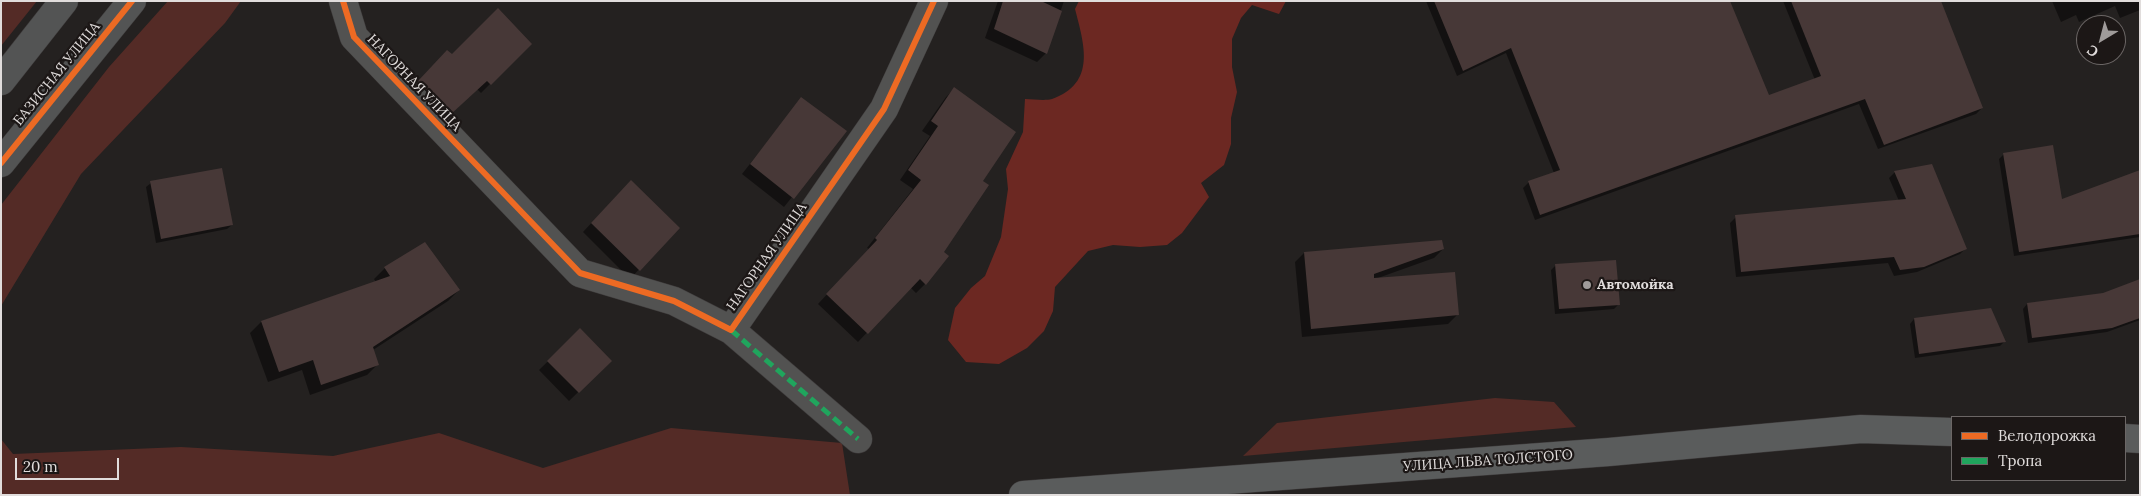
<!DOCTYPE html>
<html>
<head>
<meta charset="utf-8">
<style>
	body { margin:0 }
	#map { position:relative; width:2141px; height:496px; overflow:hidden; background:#242120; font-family:Lora,serif }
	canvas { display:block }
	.frame { position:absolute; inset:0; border:2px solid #e1dddc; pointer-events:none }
	.legend { position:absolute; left:1951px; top:416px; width:175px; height:65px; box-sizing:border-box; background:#1c1716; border:1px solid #6b6665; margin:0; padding:6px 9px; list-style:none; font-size:15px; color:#e1dddc }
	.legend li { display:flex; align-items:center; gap:10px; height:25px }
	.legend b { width:25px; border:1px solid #6b6665 }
	.north { position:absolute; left:2076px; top:15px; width:50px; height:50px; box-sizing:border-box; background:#1c1716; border:1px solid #6b6665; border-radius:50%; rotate:217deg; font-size:14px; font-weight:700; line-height:20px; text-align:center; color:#e1dddc }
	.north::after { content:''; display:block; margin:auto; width:18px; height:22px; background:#9f9b9a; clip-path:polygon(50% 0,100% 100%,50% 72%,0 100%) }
	.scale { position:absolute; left:15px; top:458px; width:104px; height:22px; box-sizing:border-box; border:2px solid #e1dddc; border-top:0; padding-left:6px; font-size:15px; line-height:18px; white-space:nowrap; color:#e1dddc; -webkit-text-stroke:4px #1c1716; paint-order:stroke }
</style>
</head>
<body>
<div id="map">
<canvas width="2141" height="496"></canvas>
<div class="frame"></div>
<ul class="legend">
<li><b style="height:6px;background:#ed6a23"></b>Велодорожка</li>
<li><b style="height:6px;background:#20a55d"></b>Тропа</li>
</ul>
<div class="north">С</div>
<div class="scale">20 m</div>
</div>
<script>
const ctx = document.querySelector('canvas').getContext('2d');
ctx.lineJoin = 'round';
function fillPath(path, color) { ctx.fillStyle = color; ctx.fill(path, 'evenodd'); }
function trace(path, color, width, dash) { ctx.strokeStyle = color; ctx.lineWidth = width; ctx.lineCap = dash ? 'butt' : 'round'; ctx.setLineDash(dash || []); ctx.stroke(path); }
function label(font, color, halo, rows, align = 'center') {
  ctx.font = font + ' Lora,serif'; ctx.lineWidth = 4.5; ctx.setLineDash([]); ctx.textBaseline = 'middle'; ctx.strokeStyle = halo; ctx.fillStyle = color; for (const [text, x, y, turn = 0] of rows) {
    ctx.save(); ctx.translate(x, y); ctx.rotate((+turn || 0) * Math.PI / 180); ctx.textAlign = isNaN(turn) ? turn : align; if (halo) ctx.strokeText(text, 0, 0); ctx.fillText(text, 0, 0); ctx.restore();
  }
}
fillPath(new Path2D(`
	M1,1H37L1,46Z
	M168,1H241L225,23L81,174L1,306V205L109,67Z
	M1495,398L1554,402L1576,427L1243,456L1277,423Z
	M671,428L842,443L850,495H1V439L13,454L181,447L333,456L439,433L543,468Z`), '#542b26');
fillPath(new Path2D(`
	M1079,1H1286L1279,14L1252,5L1241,18L1232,39V67L1237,92L1231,118V144L1224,165L1201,183L1209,197L1182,233L1167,245L1140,247L1113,245L1088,251L1055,287L1053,311L1044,331L1027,348L999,364L966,362L948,340L955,308L971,288L985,276L1001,237L1008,189L1006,169L1023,132L1025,99C1033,99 1044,101 1052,99C1097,83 1084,44 1075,9Z`), '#6c2822');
fillPath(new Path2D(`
	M998,1H1064L1046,53L1037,62L985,38Z
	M1426,1H1729L1768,97L1815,80L1783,1H1940L1982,108L1976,114L1878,149L1859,104L1535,220L1523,188L1529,182L1554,173L1506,53L1457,76Z
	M2052,1H2140V10L2120,18L2115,6L2079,22L2076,15L2061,22Z
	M530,44L481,93L477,89L441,123L410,91L447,52L452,56Z
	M955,88L981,181L925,284L916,293L910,287L858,342L818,304L869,249L867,248L913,189L900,180L930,136L922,131L946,97Z
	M801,99L845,131L784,207L742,174Z
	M2004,154L2061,200L2140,171V237L2014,256L1999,159Z
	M1895,172L1966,248L1960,254L1917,272L1894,276L1888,263L1736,277L1730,223L1736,217L1899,201L1889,178Z
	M151,183L232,225L227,229L156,243L146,187Z
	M622,190L678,228L630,279L583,232Z
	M1443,249L1434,258L1378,278L1457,315L1448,324L1302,337L1295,262L1304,253Z
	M1556,265L1618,305L1614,309L1555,314L1551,270Z
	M385,268L459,290L448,301L373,350L378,364L367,375L310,395L302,370L268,382L250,333L261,322L376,282L374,279Z
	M2140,280V320L2107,332L2028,343L2023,309L2027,304L2104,294Z
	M1914,319L2004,342L2000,346L1915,358L1910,324Z
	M580,330L610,361L569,401L539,370Z`), '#0007');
fillPath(new Path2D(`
	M1003,1H1041L1062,11L1047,54L994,29Z
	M1434,1H1730L1769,95L1821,76L1791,1H1941L1983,108L1884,145L1865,99L1540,215L1528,181L1560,170L1511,48L1463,71Z
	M498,8L532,44L491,85L487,81L450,115L418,81L447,50L452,54Z
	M954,87L1016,132L983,181L989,185L944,252L949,256L926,285L920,279L868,334L826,294L877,240L875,238L921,180L908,170L938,126L931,121Z
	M801,97L847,131L794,199L750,164Z
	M2053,145L2062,199L2140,170V234L2019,252L2003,153Z
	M1932,164L1967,249L1924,267L1900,270L1894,257L1741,272L1735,215L1906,199L1894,171Z
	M222,168L233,225L161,239L150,181Z
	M631,180L680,228L640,271L591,223Z
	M1442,240L1444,249L1374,274V278L1455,272L1459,315L1311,329L1304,252Z
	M425,242L460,290L373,347L379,365L321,385L313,360L279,372L261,321L390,276L384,267Z
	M1616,260L1620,305L1559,309L1555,264Z
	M2140,279V318L2112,328L2032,338L2027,303L2103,293Z
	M1991,308L2006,342L1919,354L1914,318Z
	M580,328L612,361L579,393L547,361Z`), '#473837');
const street = new Path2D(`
	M343,1L354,37L580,273L674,301L731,330L884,109L934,1
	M731,330L858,439`);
const secondary = new Path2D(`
	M1,81L64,1
	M1,163L132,1`);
const primary = new Path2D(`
	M2125,438L2140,439
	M1023,495L1609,452L1861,429L1952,432`);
trace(street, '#3e3b3b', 29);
trace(secondary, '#3e3b3b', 29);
trace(primary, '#3e3b3b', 29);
trace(street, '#525251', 28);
trace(secondary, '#535454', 28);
trace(primary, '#5a5c5c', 28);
trace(new Path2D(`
	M731,330L858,439`), '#20a55d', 5, [10, 5]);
trace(new Path2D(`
	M343,1L354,37L580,273L674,301L731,330L884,109L934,1
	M1,163L132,1`), '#ed6a23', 6);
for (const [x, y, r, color] of [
	[1587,285,5,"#9f9b9a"]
]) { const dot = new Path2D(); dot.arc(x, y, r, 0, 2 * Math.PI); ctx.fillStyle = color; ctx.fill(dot); trace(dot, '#1c1716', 2); }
label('14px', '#e1dddc', '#1c1716', [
	["БАЗИСНАЯ УЛИЦА",57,74,-51],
	["НАГОРНАЯ УЛИЦА",414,83,46],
	["НАГОРНАЯ УЛИЦА",767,257,-55],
	["УЛИЦА ЛЬВА ТОЛСТОГО",1488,461,-4]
]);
label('bold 14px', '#e1dddc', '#1c1716', [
	["Автомойка",1597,285]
], 'left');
</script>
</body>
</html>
